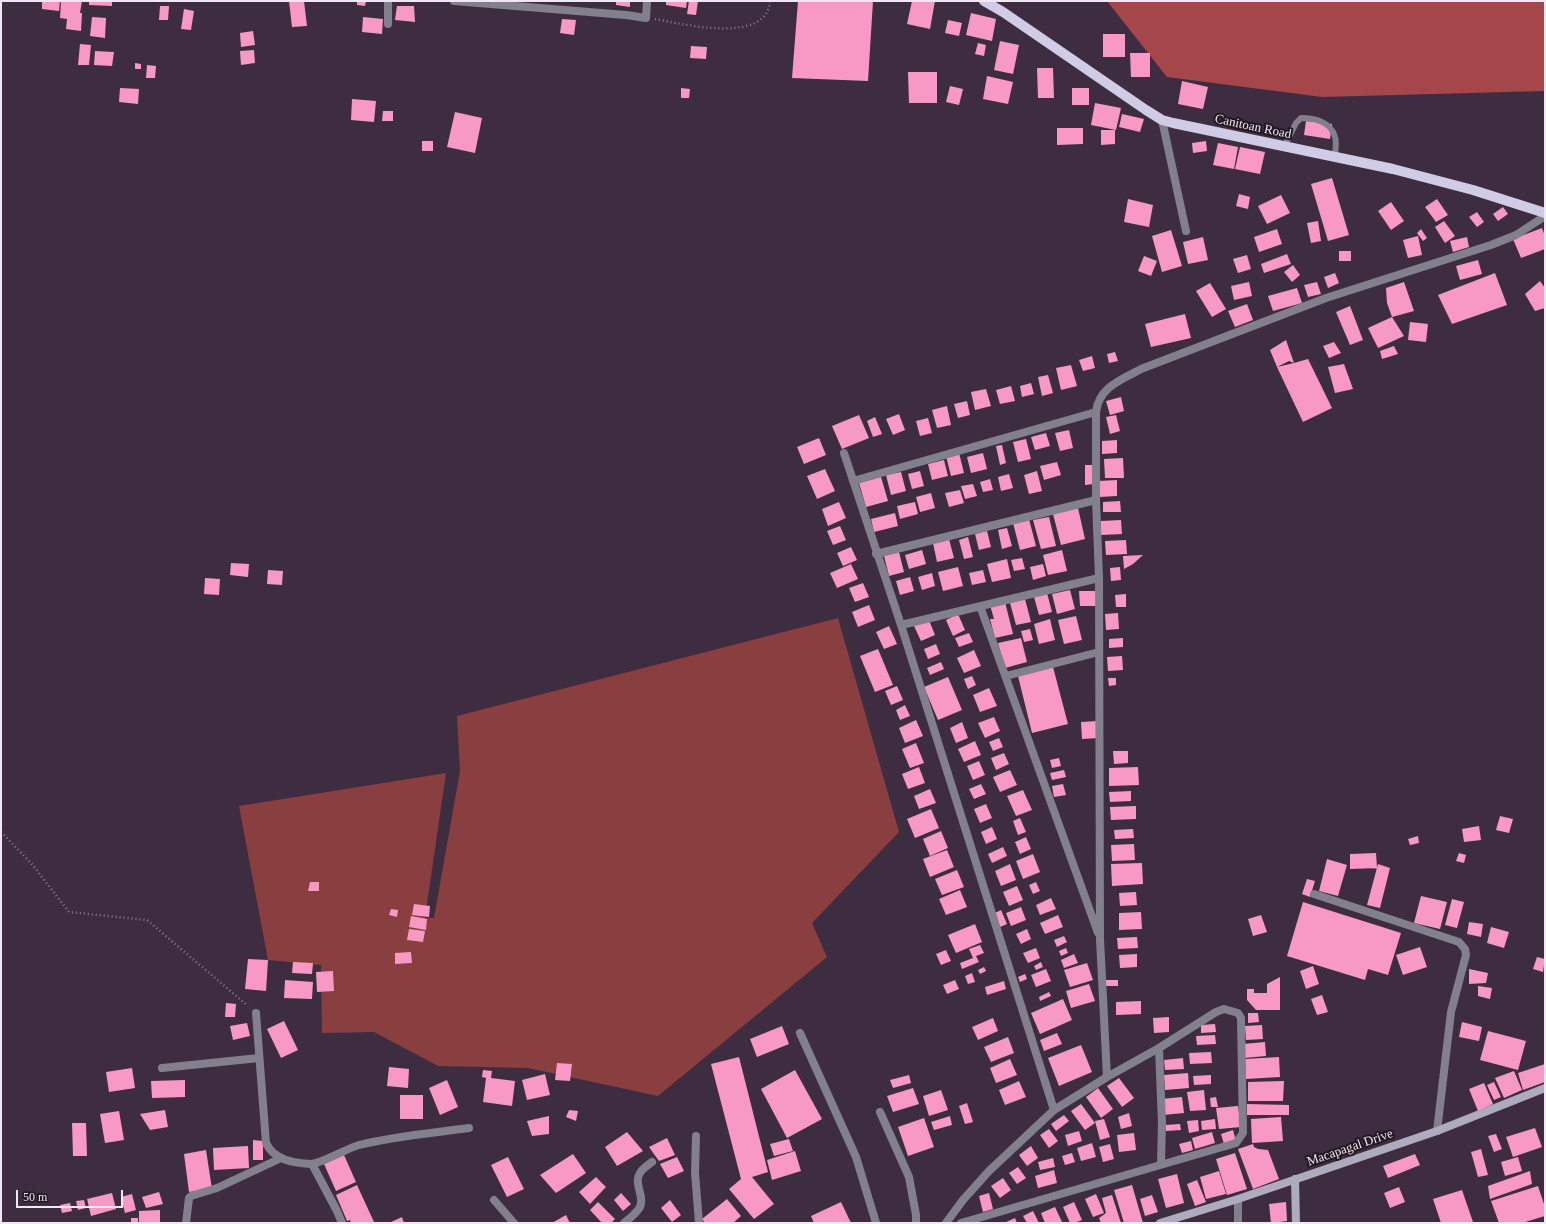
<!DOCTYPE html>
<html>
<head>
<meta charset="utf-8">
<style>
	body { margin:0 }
	#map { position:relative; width:1546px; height:1224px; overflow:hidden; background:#3e2d41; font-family:Georgia,serif }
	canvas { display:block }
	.frame { position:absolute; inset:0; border:2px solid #f2e7f4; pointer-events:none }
	.scale { position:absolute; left:16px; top:1190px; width:107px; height:18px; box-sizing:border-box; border:2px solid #f2e7f4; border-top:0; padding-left:5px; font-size:12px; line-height:14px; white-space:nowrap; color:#f2e7f4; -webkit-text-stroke:3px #211822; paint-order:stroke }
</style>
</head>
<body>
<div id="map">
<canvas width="1546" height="1224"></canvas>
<div class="frame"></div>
<div class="scale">50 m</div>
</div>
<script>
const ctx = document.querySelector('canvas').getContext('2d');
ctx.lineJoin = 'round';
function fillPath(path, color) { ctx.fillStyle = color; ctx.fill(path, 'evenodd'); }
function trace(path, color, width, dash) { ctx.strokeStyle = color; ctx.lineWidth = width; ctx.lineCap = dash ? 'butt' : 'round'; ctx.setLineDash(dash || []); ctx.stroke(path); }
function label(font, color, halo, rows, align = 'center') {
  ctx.font = font + ' Georgia,serif'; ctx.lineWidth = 4; ctx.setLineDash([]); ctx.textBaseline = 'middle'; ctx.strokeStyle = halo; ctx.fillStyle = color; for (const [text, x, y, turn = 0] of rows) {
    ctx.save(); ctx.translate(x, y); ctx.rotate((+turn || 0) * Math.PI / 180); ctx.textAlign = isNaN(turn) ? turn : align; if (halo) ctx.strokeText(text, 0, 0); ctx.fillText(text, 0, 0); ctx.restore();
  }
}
fillPath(new Path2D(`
	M838,618L899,832L812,923L827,957L658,1096L528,1068L438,1066L374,1032L322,1033L321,965L268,960L239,806L446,773L425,918H434L460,771L457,716Z`), '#893e40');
fillPath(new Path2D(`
	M1107,1H1545V91L1322,97L1167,77Z`), '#a4464a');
fillPath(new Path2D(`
	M42,1H60L59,11L42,9Z
	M61,1H82L80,13H82L81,31L66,29L67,19L60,18Z
	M89,1H112V6L89,5Z
	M289,1H304L307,26L292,27Z
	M357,1H366L365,6L357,5Z
	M616,1H630V7L616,5Z
	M666,1H687L686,8L666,5Z
	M689,1H698L696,15L687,14Z
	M798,1H873L868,81L792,78Z
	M912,1H935L930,29L907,24Z
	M160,6H169L168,20H159Z
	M397,6H414L415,22L395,20Z
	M184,9L194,11L191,30L181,29Z
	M971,13L996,19L992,41L966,35Z
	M92,17L106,18L105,38L90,36Z
	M363,17L383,19L382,34L362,32Z
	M562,19L576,20L574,35L560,33Z
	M948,20L962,23L959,36L945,33Z
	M253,31L255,45L241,47L240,33Z
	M1103,34H1125V57H1103Z
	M1000,41L1019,45L1013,74L994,70Z
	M978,43L986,45L984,56L975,54Z
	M80,44L91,45L89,65H78Z
	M691,46L707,47L706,59L690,58Z
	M254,50L255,63L241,65L240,51Z
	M95,51L114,52L112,66L94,65Z
	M1130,53H1150V77H1131Z
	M135,63L141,64V69H135Z
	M147,65L156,66L155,78H146Z
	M1037,68H1053L1054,98H1038Z
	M908,72H937V103H909Z
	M987,76L1013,82L1008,104L983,99Z
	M1182,81L1208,87L1203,109L1178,104Z
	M950,86L963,89L959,105L946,102Z
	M120,88L139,89L138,104L119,102Z
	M681,88L690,89L689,98H681Z
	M1072,88H1089V105H1072Z
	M352,99L376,101L374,122L351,120Z
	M1095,103L1121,108L1116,130L1091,125Z
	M383,111H393V121H382Z
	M455,112L482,118L475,153L447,147Z
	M1122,114L1144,119L1140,132L1119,127Z
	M1306,121L1332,124L1330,139L1304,135Z
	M1057,128H1083V144L1057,145Z
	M1101,130H1115V144L1101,145Z
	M422,141H433V151H422Z
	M1206,141L1207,151L1193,153L1192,143Z
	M1218,143L1238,147L1234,169L1213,165Z
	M1240,147L1265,152L1260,174L1235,169Z
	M1332,178L1349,235L1328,241L1311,184Z
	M1239,194L1250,197L1248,209L1236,206Z
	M1281,195L1290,213L1267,224L1258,206Z
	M1128,199L1153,205L1149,227L1124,222Z
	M1437,199L1448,215L1436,222L1425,207Z
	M1391,202L1404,221L1391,230L1378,211Z
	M1503,207L1508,214L1498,221L1493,214Z
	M1477,212L1484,222L1477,227L1469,217Z
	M1318,221L1321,241L1311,243L1307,223Z
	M1444,221L1455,236L1445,243L1435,227Z
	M1542,228L1545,236V249L1521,258L1513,239Z
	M1277,229L1282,244L1259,252L1254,237Z
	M1421,229L1427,238L1423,241L1417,233Z
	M1171,230L1182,266L1162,272L1152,236Z
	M1418,236L1422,255L1408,258L1403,240Z
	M1203,237L1208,260L1188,264L1183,242Z
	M1467,237L1469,247L1453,252L1450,241Z
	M1339,251H1351V261H1339Z
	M1287,254L1291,264L1264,273L1261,264Z
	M1247,255L1251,269L1238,273L1233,259Z
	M1144,256L1157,261L1151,276L1138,271Z
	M1478,260L1482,274L1460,280L1456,266Z
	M1293,265L1300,275L1292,282L1284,272Z
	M1335,273L1339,283L1328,288L1324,277Z
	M1495,273L1507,305L1452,324L1438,295Z
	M1540,281L1545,288V308L1535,311L1525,294Z
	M1249,282L1252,296L1234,300L1231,286Z
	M1317,282L1321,294L1308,297L1304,285Z
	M1404,282L1414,311L1392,317L1387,303L1386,288Z
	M1210,283L1226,309L1212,317L1196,291Z
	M1297,288L1302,303L1273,311L1268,296Z
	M1247,304L1253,320L1235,327L1228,311Z
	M1350,306L1363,340L1350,345L1336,312Z
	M1185,314L1191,338L1151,347L1145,324Z
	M1392,317L1404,336L1378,348L1368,328Z
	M1410,322L1428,324L1426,342L1408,340Z
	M1286,340L1294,363L1308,359L1332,408L1303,422L1277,367L1294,363L1289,361L1277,367L1270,350Z
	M1334,342L1341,353L1329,358L1323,346Z
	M1394,346L1398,354L1382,359L1380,351Z
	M1115,352L1118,361L1109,363L1107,354Z
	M1092,356L1095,368L1083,371L1079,360Z
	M1344,364L1353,389L1335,393L1328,367Z
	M1071,365L1077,386L1061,390L1056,368Z
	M1048,375L1053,393L1042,396L1038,377Z
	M1031,383L1034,394L1022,397L1020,386Z
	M1011,386L1015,401L1000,404L996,390Z
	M986,389L991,406L975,410L971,392Z
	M1121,397L1124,411L1110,415L1106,401Z
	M967,401L970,415L958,418L954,404Z
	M947,406L951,425L937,428L932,410Z
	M899,414L905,430L893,435L886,419Z
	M859,415L869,438L842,449L832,426Z
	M1116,415L1120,431L1110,434L1106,417Z
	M875,417L882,434L873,437L867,421Z
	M928,418L932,433L920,436L916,421Z
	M1069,430L1073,448L1060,451L1055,433Z
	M1046,433L1050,446L1035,450L1031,437Z
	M819,438L826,455L804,464L797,447Z
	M1026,439L1031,459L1018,462L1013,442Z
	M1117,440V453L1102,454V441Z
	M1002,445L1006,463L1000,465L996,446Z
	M959,453L964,473L951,476L946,456Z
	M983,453L987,469L971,473L967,457Z
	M1123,458L1124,478H1105L1104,459Z
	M944,460L948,476L932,480L928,464Z
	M1057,462L1061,475L1044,480L1040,466Z
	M1085,465H1093L1094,484L1085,485Z
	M825,469L835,491L817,499L807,476Z
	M920,471L924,486L912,489L908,474Z
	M1037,471L1042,491L1029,494L1024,475Z
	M901,472L906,491L891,495L886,475Z
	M1009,474L1013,488L1001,491L998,477Z
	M881,477L888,501L866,507L859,483Z
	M990,479L993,490L983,492L980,482Z
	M1117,480V496L1099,497L1098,481Z
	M973,484L977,496L965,499L961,486Z
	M960,490L964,503L949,507L945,493Z
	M931,493L935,508L920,512L916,497Z
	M1120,501L1121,512H1103V502Z
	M839,502L846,518L828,526L822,509Z
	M915,502L918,514L900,519L897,506Z
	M1078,508L1085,539L1061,545L1053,514Z
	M895,513L898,526L874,532L871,519Z
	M1049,517L1056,546L1041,549L1033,520Z
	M1029,519L1036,546L1020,550L1013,523Z
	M1121,520L1122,534L1101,535V521Z
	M840,526L846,540L833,545L827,531Z
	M1007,528L1012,546L1002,549L998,530Z
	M987,531L991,547L979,550L975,534Z
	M968,537L973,557L964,559L959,540Z
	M949,539L954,558L937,562L933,543Z
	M1126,540L1127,554L1106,555L1105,541Z
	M851,547L857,560L843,566L837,553Z
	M922,550L926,564L909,569L905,555Z
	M1062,550L1067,571L1048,575L1043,555Z
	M899,552L904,572L889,576L884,556Z
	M1143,555L1133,564L1124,569L1123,556Z
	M1022,558L1025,569L1014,571L1011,560Z
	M1007,559L1011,578L992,582L987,564Z
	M231,563L249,564L248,577L230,575Z
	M851,564L858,579L837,588L830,573Z
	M1043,564L1046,576L1033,580L1030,567Z
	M958,567L963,586L943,591L938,572Z
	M1120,567L1121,580L1111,581L1110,568Z
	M268,570L283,571L282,585L267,584Z
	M983,570L986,582L972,585L969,573Z
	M932,573L935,586L922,590L918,577Z
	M910,577L914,591L900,595L896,581Z
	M205,578L220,579L219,595L204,594Z
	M863,583L869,597L855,602L849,588Z
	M1070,590L1075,609L1057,614L1052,594Z
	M1079,591H1097L1098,606H1080Z
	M1047,593L1052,612L1039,615L1034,597Z
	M1126,594V607H1116L1115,595Z
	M1025,599L1031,622L1016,625L1010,603Z
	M1005,602L1013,634L995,638L990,619H994L990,605Z
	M869,605L875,620L858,627L852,612Z
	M1118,613L1119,629L1106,630L1105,614Z
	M958,614L965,630L953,636L946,620Z
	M1076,616L1082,640L1064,644L1058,620Z
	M1050,619L1055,640L1039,644L1034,624Z
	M929,620L935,635L921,641L914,626Z
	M889,626L897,644L884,649L876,632Z
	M1030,629L1033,640L1024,642L1021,631Z
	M969,633L973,642L959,647L955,638Z
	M1021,638L1027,662L1005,668L998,643Z
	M1123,638V647L1109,648V639Z
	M936,644L940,654L928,659L924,649Z
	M878,649L893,685L875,692L860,656Z
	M974,650L981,666L964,673L957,658Z
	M1122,656L1123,670L1108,671L1107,657Z
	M941,662L944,669L930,675L927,668Z
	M1053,667L1068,724L1032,733L1018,676Z
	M972,676L976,685L968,689L964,679Z
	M948,677L962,710L938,720L924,687Z
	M1108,678H1116V685L1109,686Z
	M897,686L903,700L891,705L885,691Z
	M989,688L997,706L980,712L973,695Z
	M905,705L910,716L900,720L896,710Z
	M994,717L1000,731L985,738L978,723Z
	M916,720L923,736L905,743L899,728Z
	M1098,721L1099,738L1082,739L1081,722Z
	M962,722L968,738L956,743L950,728Z
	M999,738L1003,747L993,751L989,742Z
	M975,741L981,755L964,762L958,749Z
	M916,743L924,763L910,768L902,749Z
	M1113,751H1128V763L1114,764Z
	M1004,753L1009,764L996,770L991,758Z
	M1059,758L1061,766L1052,768L1050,760Z
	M979,761L985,775L973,780L967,766Z
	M919,767L925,783L908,789L902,774Z
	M1138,767L1139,785L1109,786V768Z
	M1010,770L1017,785L1000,792L993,777Z
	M1064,770L1066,777L1052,780L1050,773Z
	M981,784L986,794L974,799L969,789Z
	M1063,784L1066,795L1054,797L1052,786Z
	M930,789L936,803L919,809L914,796Z
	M1023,790L1032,810L1016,816L1007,796Z
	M1131,791V801L1110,802L1109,792Z
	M986,804L992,818L980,823L974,809Z
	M1136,806V819L1111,820L1110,807Z
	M931,809L939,828L915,838L907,819Z
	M1500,816L1513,819L1509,833L1496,830Z
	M1020,818L1026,832L1018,835L1013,821Z
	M1479,826L1481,840L1464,842L1462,829Z
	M992,827L997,839L986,844L981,832Z
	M1133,829L1134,838L1115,839L1114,830Z
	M941,831L948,848L930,856L923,839Z
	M1418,836L1419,843L1410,845L1408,839Z
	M1026,837L1031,849L1020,854L1015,842Z
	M1134,844L1135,860L1112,861L1111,845Z
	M1003,847L1007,856L992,863L988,854Z
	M947,850L954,867L930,877L923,859Z
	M1376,853L1377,868L1350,869V854Z
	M1459,853L1466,855L1464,863L1456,861Z
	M1033,854L1040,872L1023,879L1016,861Z
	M1327,859L1347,865L1338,896L1319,891Z
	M1142,863L1143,884L1112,886L1111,864Z
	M1010,864L1016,880L1001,886L995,871Z
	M1378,864L1390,868L1380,908L1367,905Z
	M957,870L964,887L942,895L935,879Z
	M1307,879L1315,881L1310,897L1302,894Z
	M310,882H319V891H308Z
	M1036,882L1040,891L1033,894L1029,885Z
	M1017,886L1023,900L1009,906L1003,892Z
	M960,890L967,907L946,915L939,899Z
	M1136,892L1137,905L1120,906L1119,893Z
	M1421,896L1447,902L1440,929L1414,923Z
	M1051,898L1056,909L1040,915L1036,905Z
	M1452,899L1464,902L1457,928L1445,925Z
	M1303,902L1401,933L1388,975L1368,969L1365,980L1287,956Z
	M414,904L430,906L429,917L412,915Z
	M1021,907L1026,920L1011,926L1006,913Z
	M391,909L398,910L397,917L389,915Z
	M1001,910L1007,924L1000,927L995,913Z
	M1141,912L1142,929L1119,930V913Z
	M1058,915L1063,927L1045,934L1040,923Z
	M1261,915L1267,932L1253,936L1248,919Z
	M411,916L427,919L426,930L409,927Z
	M1469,922L1483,924L1481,937L1467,934Z
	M975,924L982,942L956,953L948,935Z
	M1491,927L1509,932L1504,948L1487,943Z
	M409,929L425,931L423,942L407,940Z
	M1027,929L1031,939L1021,944L1016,934Z
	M1064,936L1067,942L1057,947L1054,940Z
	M1137,937L1138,948L1118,949L1117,938Z
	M980,945L984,953L976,956L979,962L962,969L960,963L973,958L969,949Z
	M1420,947L1427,967L1403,975L1396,955Z
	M1036,948L1040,958L1028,963L1023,953Z
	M1066,948L1068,953L1061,956L1059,951Z
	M946,950L951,961L941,965L936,954Z
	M411,952L412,963L395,964V953Z
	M1074,954L1078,963L1064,968L1061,960Z
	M1137,954V967L1120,968L1119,955Z
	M1537,957L1545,959L1543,972L1533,969Z
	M248,959L268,960L266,991L245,989Z
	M293,962L313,963L312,974L292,973Z
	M1041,962L1043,967L1036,970L1034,966Z
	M1087,963L1093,980L1070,987L1064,970Z
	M1313,966L1319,984L1306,989L1300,971Z
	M984,967L986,971L980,974L978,970Z
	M1046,969L1051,981L1036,987L1031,975Z
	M1469,969L1488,973L1486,983L1469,984Z
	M333,971L334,991L317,992L316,972Z
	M972,973L975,982L968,984L965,976Z
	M1025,974L1027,979L1020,982L1018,977Z
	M1280,977V1010H1256L1247,1000V989H1254V993H1267V984Z
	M285,980L313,982L312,999L284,998Z
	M955,980L959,989L947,994L943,985Z
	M1105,980H1118V986H1105Z
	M1004,981L1006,989L987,995L985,987Z
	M1089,984L1095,1001L1071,1008L1066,991Z
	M1478,986L1492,988L1490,999L1478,996Z
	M1049,992L1051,996L1040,1001L1039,997Z
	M1322,995L1328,1012L1317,1015L1311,999Z
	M1063,999L1072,1020L1040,1034L1031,1013Z
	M1141,1001V1014L1116,1015V1002Z
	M226,1003L236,1004L235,1017H225Z
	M1248,1013H1258L1259,1022L1248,1023Z
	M1169,1017V1032L1154,1033L1153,1018Z
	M993,1018L998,1031L978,1040L972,1027Z
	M284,1021L298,1050L281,1058L267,1029Z
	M1462,1022L1482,1027L1479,1041L1459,1037Z
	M247,1023L250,1036L233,1040L230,1026Z
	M1215,1024L1216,1032L1201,1033V1025Z
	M1262,1025L1263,1039L1246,1040L1245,1026Z
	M782,1026L789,1044L757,1057L750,1039Z
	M1488,1031L1526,1041L1518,1070L1480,1060Z
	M1057,1033L1062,1044L1044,1051L1040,1040Z
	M1215,1035L1216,1044L1197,1045L1196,1036Z
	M1008,1037L1014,1053L991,1062L984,1047Z
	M1265,1042L1266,1056L1244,1058L1243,1044Z
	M1081,1045L1092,1072L1059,1086L1048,1058Z
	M1211,1052L1212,1063L1190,1064L1189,1053Z
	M739,1057L768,1172L752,1177L774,1204L754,1219L729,1189L741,1179L711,1064Z
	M1279,1057L1280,1077L1246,1079L1245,1059Z
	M1183,1058L1184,1069L1165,1070L1164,1060Z
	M1010,1059L1017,1075L996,1083L990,1068Z
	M557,1063L572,1064L570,1081L555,1080Z
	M1545,1064V1082L1523,1090L1518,1073Z
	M389,1067L409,1069L408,1088L387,1086Z
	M132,1068L135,1088L109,1092L106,1072Z
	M483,1070L492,1071L491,1078L515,1081L512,1106L483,1102L486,1078L482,1077Z
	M795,1070L822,1119L787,1138L761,1089Z
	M1514,1071L1522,1090L1504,1098L1495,1078Z
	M1188,1073L1189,1088L1165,1090L1164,1075Z
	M545,1074L550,1095L527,1100L522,1080Z
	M909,1075L911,1083L893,1088L890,1080Z
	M1211,1075V1084L1194,1085L1193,1076Z
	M1119,1078L1134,1098L1122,1107L1107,1086Z
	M185,1080V1097L152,1098L151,1081Z
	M447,1080L458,1107L440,1115L429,1088Z
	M1019,1081L1026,1097L1005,1105L999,1090Z
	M1284,1081L1283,1101H1248V1082Z
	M1494,1082L1501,1097L1494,1100L1487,1085Z
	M1484,1083L1493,1104L1478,1111L1469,1089Z
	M913,1088L919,1104L893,1112L887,1096Z
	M1098,1088L1113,1109L1101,1118L1086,1097Z
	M941,1090L948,1110L929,1116L923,1096Z
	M1204,1090L1206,1110L1190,1111L1187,1092Z
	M400,1095H423V1119H400Z
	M1182,1097L1184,1113L1163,1115L1161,1099Z
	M1216,1097L1218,1107H1211L1210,1098Z
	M967,1103L973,1122L965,1124L959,1106Z
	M1081,1104L1095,1123L1085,1130L1071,1111Z
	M1247,1104L1289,1105V1115H1247Z
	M1238,1106L1241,1127L1219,1129L1216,1108Z
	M165,1110L168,1127L150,1130L140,1114Z
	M569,1110L578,1111L576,1121L566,1117Z
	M119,1111L124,1140L105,1143L100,1114Z
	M1129,1113L1132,1126L1121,1129L1118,1117Z
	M1064,1115L1069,1121L1056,1131L1051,1124Z
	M549,1116V1134L532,1136L527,1121Z
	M950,1116L952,1125L934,1130L931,1122Z
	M1281,1117L1283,1141L1252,1143L1251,1119Z
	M924,1118L934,1147L908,1156L898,1127Z
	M1104,1119L1110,1137L1100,1140L1095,1121Z
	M1215,1119L1216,1129L1202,1130L1201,1121Z
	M1198,1120L1199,1131L1189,1133L1187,1121Z
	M72,1123H86L87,1156H73Z
	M1180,1124L1181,1130L1166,1131L1165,1125Z
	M1535,1128L1542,1147L1513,1157L1506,1137Z
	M1049,1129L1058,1141L1049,1148L1040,1135Z
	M1233,1130L1236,1141L1224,1144L1221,1134Z
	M1079,1131L1082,1141L1068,1146L1065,1135Z
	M627,1132L643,1151L617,1166L605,1147Z
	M1212,1132L1215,1143L1195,1149L1192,1138Z
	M1134,1133L1136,1150L1119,1152L1117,1135Z
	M1496,1134L1502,1149L1494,1152L1488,1136Z
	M667,1138L675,1155L659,1161L649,1147Z
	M789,1139L793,1151L774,1156L770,1144Z
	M253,1140L263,1141V1160H253Z
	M1191,1141L1193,1150L1182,1153L1179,1144Z
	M1092,1143L1096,1157L1081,1161L1077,1148Z
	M1110,1144L1114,1159L1103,1162L1099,1147Z
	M1253,1144L1254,1147L1258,1149L1268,1150L1279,1179L1253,1189L1238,1149Z
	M248,1146L249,1168L214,1170L213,1148Z
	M1031,1146L1038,1158L1027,1166L1019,1155Z
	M1481,1149L1488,1175L1478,1177L1471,1152Z
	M206,1150L212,1189L189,1192L184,1154Z
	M795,1151L801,1171L772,1180L767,1160Z
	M1072,1153L1075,1162L1065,1165L1062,1156Z
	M1235,1153L1247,1189L1227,1195L1216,1159Z
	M573,1154L586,1173L556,1193L540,1175Z
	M1415,1154L1420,1165L1388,1178L1383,1166Z
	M344,1155L356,1182L336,1191L324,1164Z
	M508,1157L524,1189L507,1197L491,1165Z
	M677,1157L684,1171L668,1178L660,1164Z
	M1518,1157L1522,1171L1505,1176L1501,1162Z
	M1053,1158L1055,1167L1040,1170L1038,1162Z
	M1018,1167L1026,1178L1017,1184L1009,1173Z
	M1054,1170L1057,1183L1038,1188L1035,1176Z
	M1219,1171L1226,1194L1206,1199L1200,1177Z
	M1530,1171L1532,1184L1490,1199L1488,1186Z
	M1177,1174L1184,1203L1166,1208L1158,1179Z
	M596,1177L606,1187L590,1204L579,1192Z
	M1003,1178L1011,1190L1000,1198L991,1186Z
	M1197,1180L1206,1202L1195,1206L1187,1184Z
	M357,1185L374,1222L372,1223H351L350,1220L347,1221L336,1195Z
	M1132,1185L1143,1223H1124L1114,1190Z
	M1538,1186L1545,1207V1216L1522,1223H1499L1491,1201Z
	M1399,1187L1405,1202L1390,1208L1384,1193Z
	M1462,1190L1473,1222L1441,1223L1433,1199Z
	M159,1192L163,1204L146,1208L142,1197Z
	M112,1193L116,1209L91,1216L87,1199Z
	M621,1193L631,1204L623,1211L614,1200Z
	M989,1193L993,1209L983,1212L979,1196Z
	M132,1194L136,1210L125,1213L121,1197Z
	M1096,1194L1104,1213L1093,1217L1085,1199Z
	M1112,1195L1121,1223H1101L1099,1218L1106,1213L1102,1198Z
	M1152,1195L1158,1212L1145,1216L1140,1199Z
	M727,1199L741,1216L733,1223H705L702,1219Z
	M84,1200L86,1208L78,1210L76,1201Z
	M670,1200L681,1215L672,1222L661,1208Z
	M598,1202L615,1219L611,1223H602L590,1210Z
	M841,1202L851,1223H814L811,1216Z
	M1074,1202L1082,1220L1074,1223H1070L1063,1207Z
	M1286,1202L1287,1221L1271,1223L1269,1204Z
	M70,1203L72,1211L62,1213L60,1205Z
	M1055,1207L1062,1222L1059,1223H1045L1041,1213Z
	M160,1210V1223H139V1211Z
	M1033,1211L1039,1223H1027L1023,1216Z
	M566,1215L570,1223H552Z
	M402,1217L404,1223H391V1222Z
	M131,1218H138V1223H131Z
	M1015,1218L1017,1223H1004Z`), '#f899c5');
trace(new Path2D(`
	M655,19C683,24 767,45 770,1
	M1,832L31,863L69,912L147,920L248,1006`), '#8c7d8e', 2.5, [1, 3]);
trace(new Path2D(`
	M1284,147L1296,123L1301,118C1315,118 1331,122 1335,137C1337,142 1335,151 1335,156`), '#82808d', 6);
trace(new Path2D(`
	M388,1V24
	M454,1L626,15L646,18L647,1
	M1162,120L1186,231
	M844,453L901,625L1054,1110
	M853,481L1096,412
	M876,554L1096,500
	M980,606L1098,933
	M901,625L1099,578
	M1006,676L1099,652
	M1314,894L1459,942L1465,949L1466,955L1451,1012L1437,1131
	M256,1013L266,1143C274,1160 293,1163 311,1164C320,1164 348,1148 359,1145C395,1136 433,1133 469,1128
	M800,1033L856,1157L876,1223
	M1159,1048L1162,1123L1161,1164
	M162,1068L259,1058
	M1107,1077L1100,939L1099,578L1096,500V412C1099,387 1121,380 1141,369L1326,298L1491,245L1516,235L1545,216
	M880,1112L909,1177L916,1215V1223
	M696,1136L695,1173L699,1223
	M312,1164L337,1211L342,1223
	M1238,1199V1223
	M494,1200L514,1223
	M186,1223L189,1198L191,1196L217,1188L279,1159
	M624,1223C630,1218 636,1214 640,1207C645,1196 633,1183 640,1173C642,1169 648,1165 652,1162
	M946,1223L963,1200L989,1171L1054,1110L1107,1077L1159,1048L1216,1012L1224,1009L1238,1013L1241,1018L1243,1133L1236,1143L961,1223`), '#82808d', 8);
trace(new Path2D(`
	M1295,1179L1296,1223
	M1160,1223L1238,1199L1437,1131L1545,1088`), '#aeabbf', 8);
trace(new Path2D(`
	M984,1L1003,12L1146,110L1162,120L1173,123L1393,169L1473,190L1545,213`), '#d0cce6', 10);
label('13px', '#f2e7f4', '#211822', [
	["Canitoan Road",1253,127,12],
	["Macapagal Drive",1350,1148,-19]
]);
</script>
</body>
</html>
